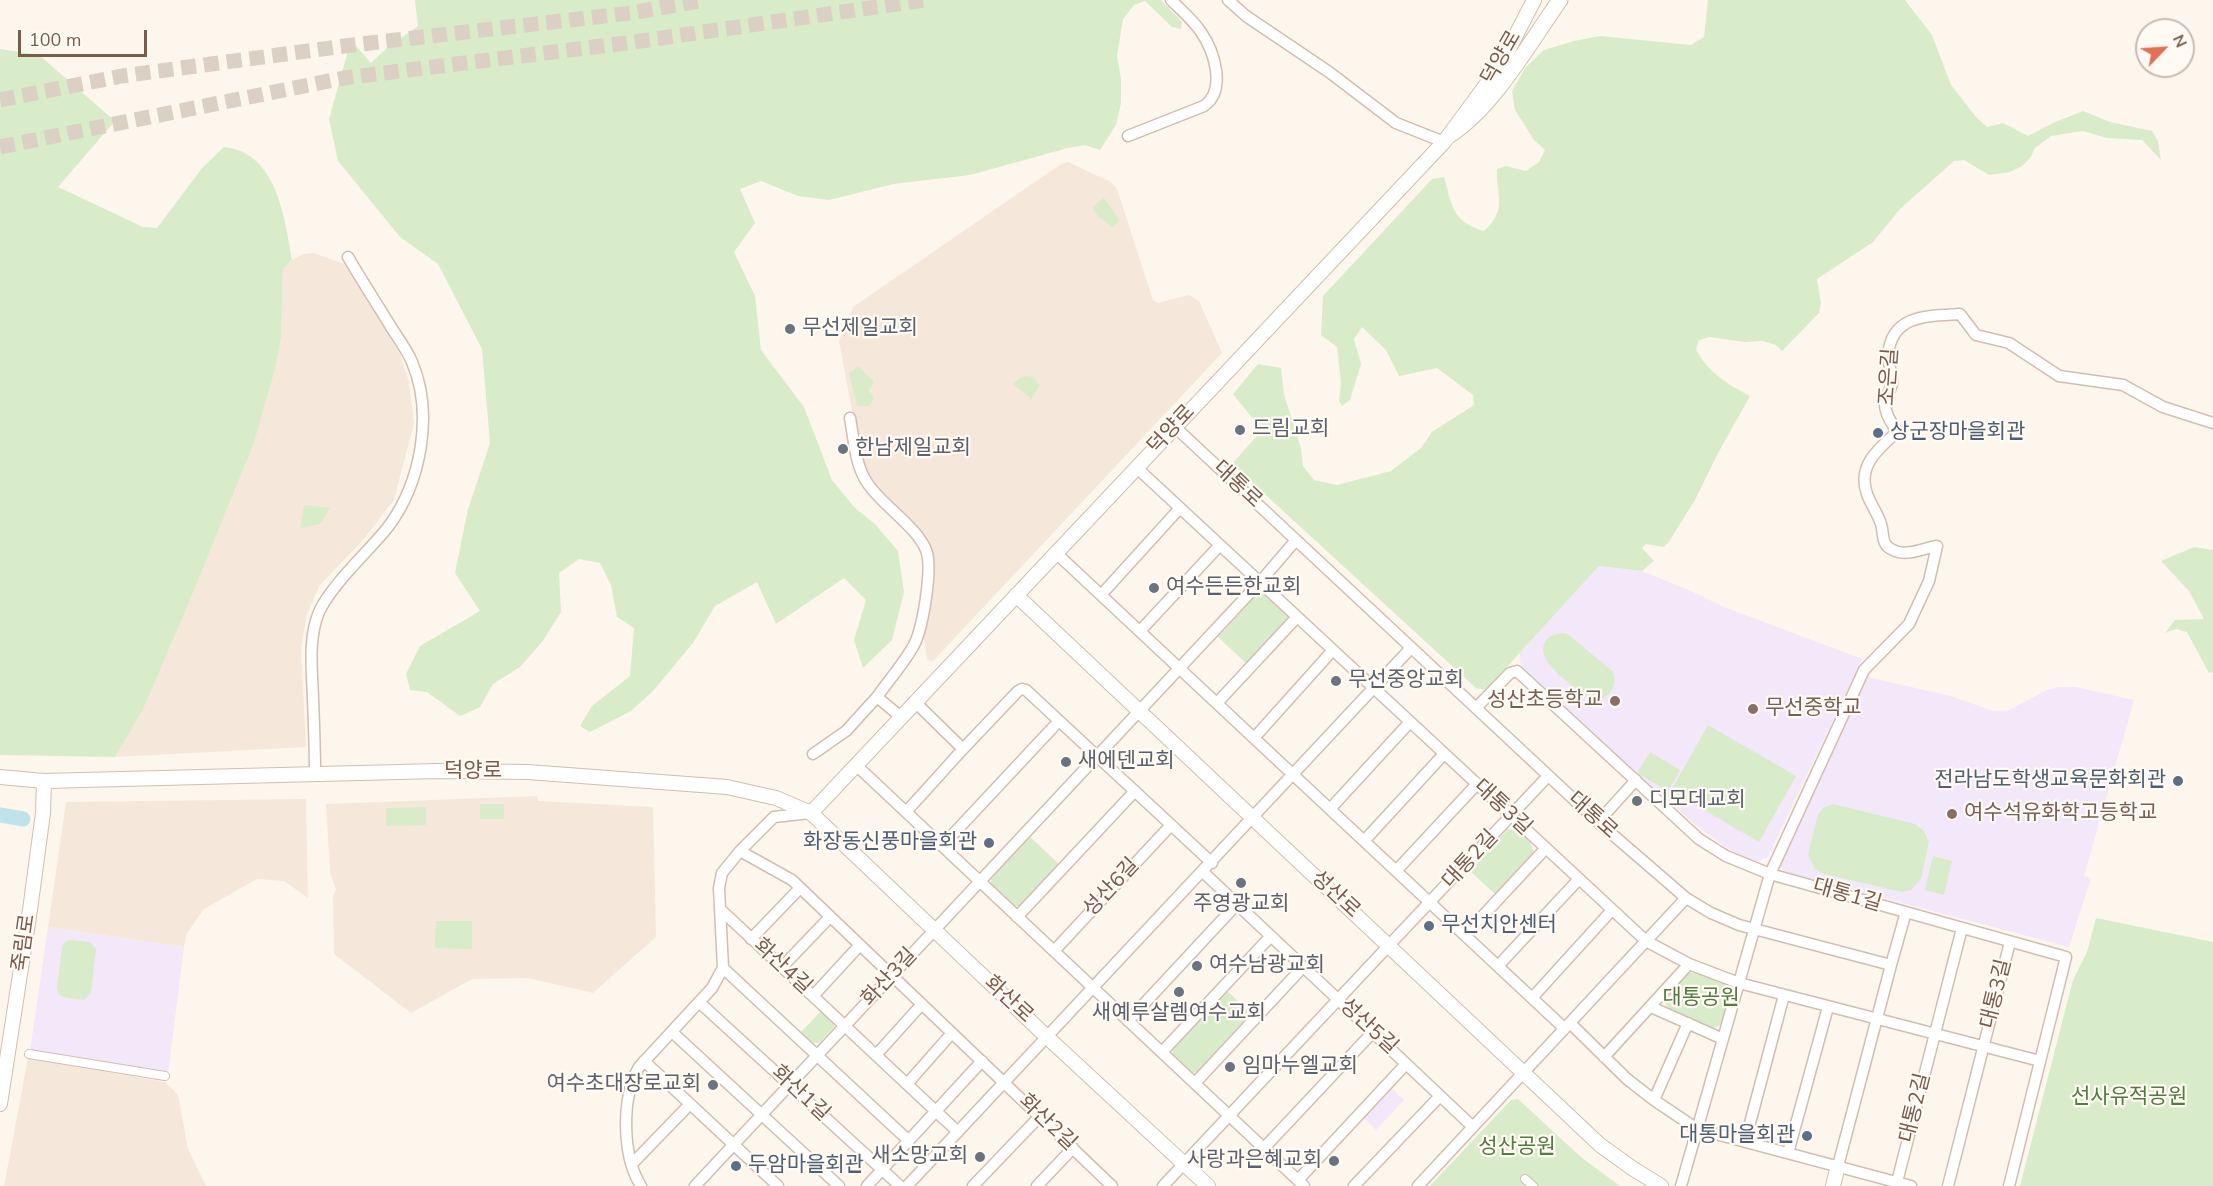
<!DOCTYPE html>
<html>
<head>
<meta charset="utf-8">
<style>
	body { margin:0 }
	#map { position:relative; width:2213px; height:1186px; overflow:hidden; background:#fdf6ec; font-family:"Nunito Sans",sans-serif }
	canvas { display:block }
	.north { position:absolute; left:2135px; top:18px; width:60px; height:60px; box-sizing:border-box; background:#fffaf3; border:2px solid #cabbb1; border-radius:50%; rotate:65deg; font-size:16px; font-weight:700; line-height:24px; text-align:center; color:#7a5c4d }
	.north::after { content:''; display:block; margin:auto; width:21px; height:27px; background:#e76f51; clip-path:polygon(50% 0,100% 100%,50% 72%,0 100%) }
	.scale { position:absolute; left:18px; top:30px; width:129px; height:27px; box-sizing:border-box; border:3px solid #7a5c4d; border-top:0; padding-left:8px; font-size:18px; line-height:21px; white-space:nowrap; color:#7a5c4d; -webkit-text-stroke:4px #fffaf3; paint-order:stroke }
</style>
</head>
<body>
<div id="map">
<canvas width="2213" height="1186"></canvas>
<div class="north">N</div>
<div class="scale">100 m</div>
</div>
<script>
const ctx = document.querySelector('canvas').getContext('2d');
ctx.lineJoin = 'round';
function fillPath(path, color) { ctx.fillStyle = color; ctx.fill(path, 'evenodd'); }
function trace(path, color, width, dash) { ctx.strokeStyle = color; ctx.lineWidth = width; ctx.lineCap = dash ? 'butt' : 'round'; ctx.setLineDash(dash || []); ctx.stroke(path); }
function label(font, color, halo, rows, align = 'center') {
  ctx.font = font + ' "Nunito Sans","Noto Sans KR",sans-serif'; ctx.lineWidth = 4.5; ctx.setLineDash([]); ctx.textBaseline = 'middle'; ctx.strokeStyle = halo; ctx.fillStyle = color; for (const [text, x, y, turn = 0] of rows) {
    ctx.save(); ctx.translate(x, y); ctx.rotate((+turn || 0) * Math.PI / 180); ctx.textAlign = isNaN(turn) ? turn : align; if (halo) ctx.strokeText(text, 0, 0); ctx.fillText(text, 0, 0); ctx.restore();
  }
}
fillPath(new Path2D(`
	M1068,162L1111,182L1117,189L1153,300L1158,303L1189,295L1199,301L1222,353L932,662L927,659L924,637L929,617L931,563L927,547L870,482L860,454L839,341L853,307L1061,164Z
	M314,253L344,264L398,348L409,382L414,423L394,500L363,540L320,585L307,614L301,648L306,747L115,757L143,710L191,598L254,443L281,337L283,269L292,260L303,254Z
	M537,796L538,801L653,807L656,937L593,993L528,978L472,979L411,1013L334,954L333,896L336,889L330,872L326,804Z
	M306,799L308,898L284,881L257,879L204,909L187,933L184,947L48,927L66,802Z
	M28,1058L165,1082L178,1095L188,1149L206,1186H4Z`), '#f5e8da');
fillPath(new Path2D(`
	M1599,566L1642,571L1691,591L1724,607L1862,659L1768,857L1753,863L1724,846L1695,824L1633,771L1521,666L1519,654Z
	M1867,677L1951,696L1993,711L2009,710L2047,690L2059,687H2076L2134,700L2084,876L2091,878L2069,947L1784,872L1780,864Z
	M48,927L184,947L168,1074L30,1051Z
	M1390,1087L1404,1100L1376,1130L1363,1117Z`), '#f3e8fa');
fillPath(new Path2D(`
	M415,0H1161L1182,22L1181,29L1172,27L1145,1L1134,5L1123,19L1117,56L1121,79V103L1116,125L1100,150L1085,145L1068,148L970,175L893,184L829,200L798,196L761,181L740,189L755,223L734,252L755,296L761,350L804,407L832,480L855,508L875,524L898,551L904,592L892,640L863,668L854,640L866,600L844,578L776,624L757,582L715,606L693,643L653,691L631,711L590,732L580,726L592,706L630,676L634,628L617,617L611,585L600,563L579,559L559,573L561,612L542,642L520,667L493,684L480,707L460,716L427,692L410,690L406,674L420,646L480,611L455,573L468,509L490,443L482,349L438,264L400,237L338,161L329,119L351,40L371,63L388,47L418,26Z
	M1708,0H1905L1932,35L1951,85L1976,117L1987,127L2003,123L2028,136L2053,123L2083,111L2110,122L2152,131L2158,141L2161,160L2142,140L2107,138L2083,131L2051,136L2035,148L2030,158L2022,166L2010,172L1989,175L1964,160L1954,161L1900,209L1873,242L1817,279L1821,303L1819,313L1782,351L1776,345L1763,341L1745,342L1709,337L1699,340L1696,349C1707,372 1729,385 1750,396L1717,455L1695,500L1668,543L1663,547L1646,544L1642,548L1654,561L1642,571L1599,566L1486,690L1476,688L1232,464L1262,430L1233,394L1258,364L1281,368L1284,395L1301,448L1303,466L1314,480L1337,485L1391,471L1421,448L1432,432L1474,405L1473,395L1437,368L1399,376L1386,350L1362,327L1354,339L1361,364L1350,400L1342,406L1339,401L1341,383L1337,347L1321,335L1323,296L1432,179L1444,177C1452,205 1452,222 1484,231C1508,210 1496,196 1497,169L1506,166L1526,171L1539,162L1545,150L1534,140L1515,110L1512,91L1525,68L1544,50L1574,41L1600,36L1691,45L1704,37Z
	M0,49L39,55L115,121L58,187L143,227L157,228L203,167L224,147C277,152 285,219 292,260L283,269L281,337L275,369L254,443L191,598L143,710L115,757L0,755Z
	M1104,198L1120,221L1112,227L1098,216L1092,207Z
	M858,366L874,382L869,391L874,398L869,406H857L849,374Z
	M1025,376L1033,377L1040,385L1031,399L1013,384L1021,377Z
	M304,505L330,508L320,524L300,528Z
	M2194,547L2213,550V672L2209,673L2187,632L2176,629L2165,633L2175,620L2204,619L2189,591L2161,561Z
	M1266,591L1288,612V620L1247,664L1218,637L1259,592Z
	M1563,633L1569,635L1612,671C1618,682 1613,691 1604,698L1590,699C1577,688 1536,664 1544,644C1547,636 1555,634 1563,633Z
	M1708,725L1796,776L1759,842L1671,791Z
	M1650,752L1680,770L1668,791L1637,773Z
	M480,804H504V819H480Z
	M1833,804L1915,824L1924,831L1929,842L1921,879L1911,890L1902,892L1824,874L1814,868L1808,854L1818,815L1823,808Z
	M426,807V825L386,826V808Z
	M1508,829C1521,831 1531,839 1534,852L1496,895L1470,871Z
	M1030,837L1059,864L1020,906H1013L991,886V878Z
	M1933,856L1952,861L1944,895L1925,890Z
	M2096,918L2213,942V1186H2020L2073,980L2087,952Z
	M436,921H472V949L435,948Z
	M70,940L90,942L96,949L91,993L84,1000L63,997L59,994L57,988L62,947L65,942Z
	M1696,972L1728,986L1732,993L1722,1025L1711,1029L1669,1010L1664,1001L1689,973Z
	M1226,990L1251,1013L1197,1072L1188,1074L1172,1058L1173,1048Z
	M821,1011L833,1021L834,1027L819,1043H813L801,1032Z
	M1518,1099L1582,1158L1620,1186H1430L1511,1100Z`), '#d8ecc9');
trace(new Path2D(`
	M0,815L23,819`), '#bfe3e8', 15);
trace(new Path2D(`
	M0,100L122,76L352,45L631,13L705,0
	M0,147L344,78L634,42L925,0`), '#dcd0c4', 15, [15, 8]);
const pedestrian = new Path2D(`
	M29,1054L165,1076
	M1525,1179L1533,1186`);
const minor = new Path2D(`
	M1228,0L1246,16L1329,72L1396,123L1444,142
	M1128,136L1204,106C1227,90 1214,51 1201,32C1193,20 1181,10 1171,0
	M850,418C854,439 855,466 868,484C882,505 917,527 926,550C933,568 923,627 914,645C904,663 889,680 877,697L901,717
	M1175,427L1598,822L1686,898L1711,913L1739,925L1891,965L1838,1166
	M1136,467L1646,941L1689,964L1739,983L2040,1061
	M1056,553L1564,1028
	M1101,595L1180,508
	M1140,631L1220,545
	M915,702L963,749L1018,691L1022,689L1026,690L1212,863
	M1217,703L1297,617
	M1476,708L1510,673L1517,671L1699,839L1726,856L1770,874L2066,957L2009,1186
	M1254,738L1333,650
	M813,754L846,731L877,697
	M856,765L1304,1186
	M315,775C315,749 314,723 313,698C312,670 308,638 319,612C331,585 369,551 388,527C421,483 434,414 412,362C407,350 398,338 391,327C377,304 362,281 348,257
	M1330,809L1410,722
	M906,812L963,749
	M1598,822L1636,780
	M1364,841L1444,754
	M942,846L1059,721
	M740,851L792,880L1112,1186
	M1396,871L1477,784
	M1203,872L1473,1127
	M720,909L958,1132
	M1017,917L1135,791
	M1465,935L1546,848
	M751,939L800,888
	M1054,951L1171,825
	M1891,965L1906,912
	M1498,966L1579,879
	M782,967L830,917
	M723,968L909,1141
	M813,996L860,945
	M1532,998L1612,910
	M699,1002L900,1186
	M1651,1007L1723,1039
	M1128,1021L1237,904
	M1570,1023L1627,1079L1654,1100L1697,1129L1911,1186
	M672,1032L839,1186
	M1162,1052L1271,936
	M876,1055L922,1004
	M1604,1057L1689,964
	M644,1061L778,1186
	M1195,1083L1303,967
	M907,1084L952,1033
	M1654,1100L1688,1023
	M1745,1142L1784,995
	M1264,1148L1373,1032
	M1788,1153L1828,1007
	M632,1164L690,1104
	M1298,1180L1406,1064
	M1897,1182L1962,928
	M641,1186C622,1156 621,1098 639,1067L712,988L723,968L719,888L722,873L740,851L774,817L810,813
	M695,1186L1260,582L1296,540
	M867,1186L982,1061
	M907,1186L1411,648
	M973,1186L1040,1116
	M1037,1186L1073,1148
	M1163,1186L1548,776
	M1354,1186L1440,1096
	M1418,1186L1686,898
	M1681,1186L1770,874L1864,670L1909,624L1929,581L1937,546C1923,548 1906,558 1891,549C1881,544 1884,533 1881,524C1878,514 1871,505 1867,494C1857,466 1878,449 1897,432C1892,423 1884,413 1885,402C1886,395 1891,390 1892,384C1893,374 1888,365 1888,356C1891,314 1928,316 1960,314L1976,335L2009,343L2059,376L2123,385L2163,407L2213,423
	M1948,1186L2010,942`);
const tertiary = new Path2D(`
	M1016,595L1600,1145L1632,1168L1661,1186
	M0,777L44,781L437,771L528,772L727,787L776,798L811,813L1047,1037L1208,1186
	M811,813L1444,142L1500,66L1534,0
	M0,1104L30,910L43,813L44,781
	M1833,1186L1838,1166`);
const secondary = new Path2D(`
	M1450,135C1495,105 1528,45 1560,0`);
trace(pedestrian, '#d1beb0', 10);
trace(minor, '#d1beb0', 13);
trace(tertiary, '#d1beb0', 16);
trace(secondary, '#d6c0b0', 17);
trace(pedestrian, '#fff', 8);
trace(minor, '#fff', 10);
trace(tertiary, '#fff', 14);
trace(secondary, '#fff', 15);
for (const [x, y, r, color] of [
	[790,329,6,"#6b7280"],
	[1240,430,6,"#6b7280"],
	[1878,433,6,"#5c6f8a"],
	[843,449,6,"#6b7280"],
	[1154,588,6,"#6b7280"],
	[1336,681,6,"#6b7280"],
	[1615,701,6,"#8d6e63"],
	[1753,709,6,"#8d6e63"],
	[1066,762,6,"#6b7280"],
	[2178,781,6,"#5c6f8a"],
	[1637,801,6,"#6b7280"],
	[1952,814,6,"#8d6e63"],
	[989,843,6,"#5c6f8a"],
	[1241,883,6,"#6b7280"],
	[1429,926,6,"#5c6f8a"],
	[1197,966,6,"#6b7280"],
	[1179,992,6,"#6b7280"],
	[1230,1067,6,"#6b7280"],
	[713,1085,6,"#6b7280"],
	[1807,1136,6,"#5c6f8a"],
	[980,1157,6,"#6b7280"],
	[1334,1161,6,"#6b7280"],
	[736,1166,6,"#5c6f8a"]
]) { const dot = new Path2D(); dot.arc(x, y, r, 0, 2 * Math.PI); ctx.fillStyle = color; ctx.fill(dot); trace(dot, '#fffaf3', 2); }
label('21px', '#7a5c4d', '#fffaf3', [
	["덕양로",1502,58,-60],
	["조은길",1890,377,-86],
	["덕양로",1172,430,-47],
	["대통로",1237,485,43],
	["덕양로",473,772],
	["대통3길",1502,808,43],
	["대통로",1592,816,42],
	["대통2길",1471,860,-47],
	["성산6길",1112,888,-47],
	["성산로",1335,895,43],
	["대통1길",1847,896,16],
	["죽림로",25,943,-82],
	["화산4길",782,967,43],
	["화산3길",890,978,-47],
	["대통3길",1997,994,-76],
	["화산로",1008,1000,43],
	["성산5길",1368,1027,43],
	["화산1길",800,1094,43],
	["대통2길",1916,1108,-76],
	["화산2길",1047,1123,44]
]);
label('21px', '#5b616d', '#fffaf3', [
	["무선제일교회",802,329],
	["드림교회",1252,430],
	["한남제일교회",855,449],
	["여수든든한교회",1166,588],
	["무선중앙교회",1348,681],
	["새에덴교회",1078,762],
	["디모데교회",1649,801],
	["주영광교회",1241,905,"center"],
	["여수남광교회",1209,966],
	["새예루살렘여수교회",1179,1014,"center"],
	["임마누엘교회",1242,1067],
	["여수초대장로교회",701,1085,"right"],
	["새소망교회",968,1157,"right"],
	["사랑과은혜교회",1322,1161,"right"]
], 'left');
label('21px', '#4e5e75', '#fffaf3', [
	["상군장마을회관",1890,433],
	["전라남도학생교육문화회관",2166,781,"right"],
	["화장동신풍마을회관",977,843,"right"],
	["무선치안센터",1441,926],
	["대통마을회관",1795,1136,"right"],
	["두암마을회관",748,1166]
], 'left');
label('21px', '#785e54', '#fffaf3', [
	["성산초등학교",1603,701,"right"],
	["무선중학교",1765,709],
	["여수석유화학고등학교",1964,814]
], 'left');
label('21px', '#537a41', '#fffaf3', [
	["대통공원",1701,999],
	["선사유적공원",2129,1098],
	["성산공원",1517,1148]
]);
</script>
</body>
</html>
